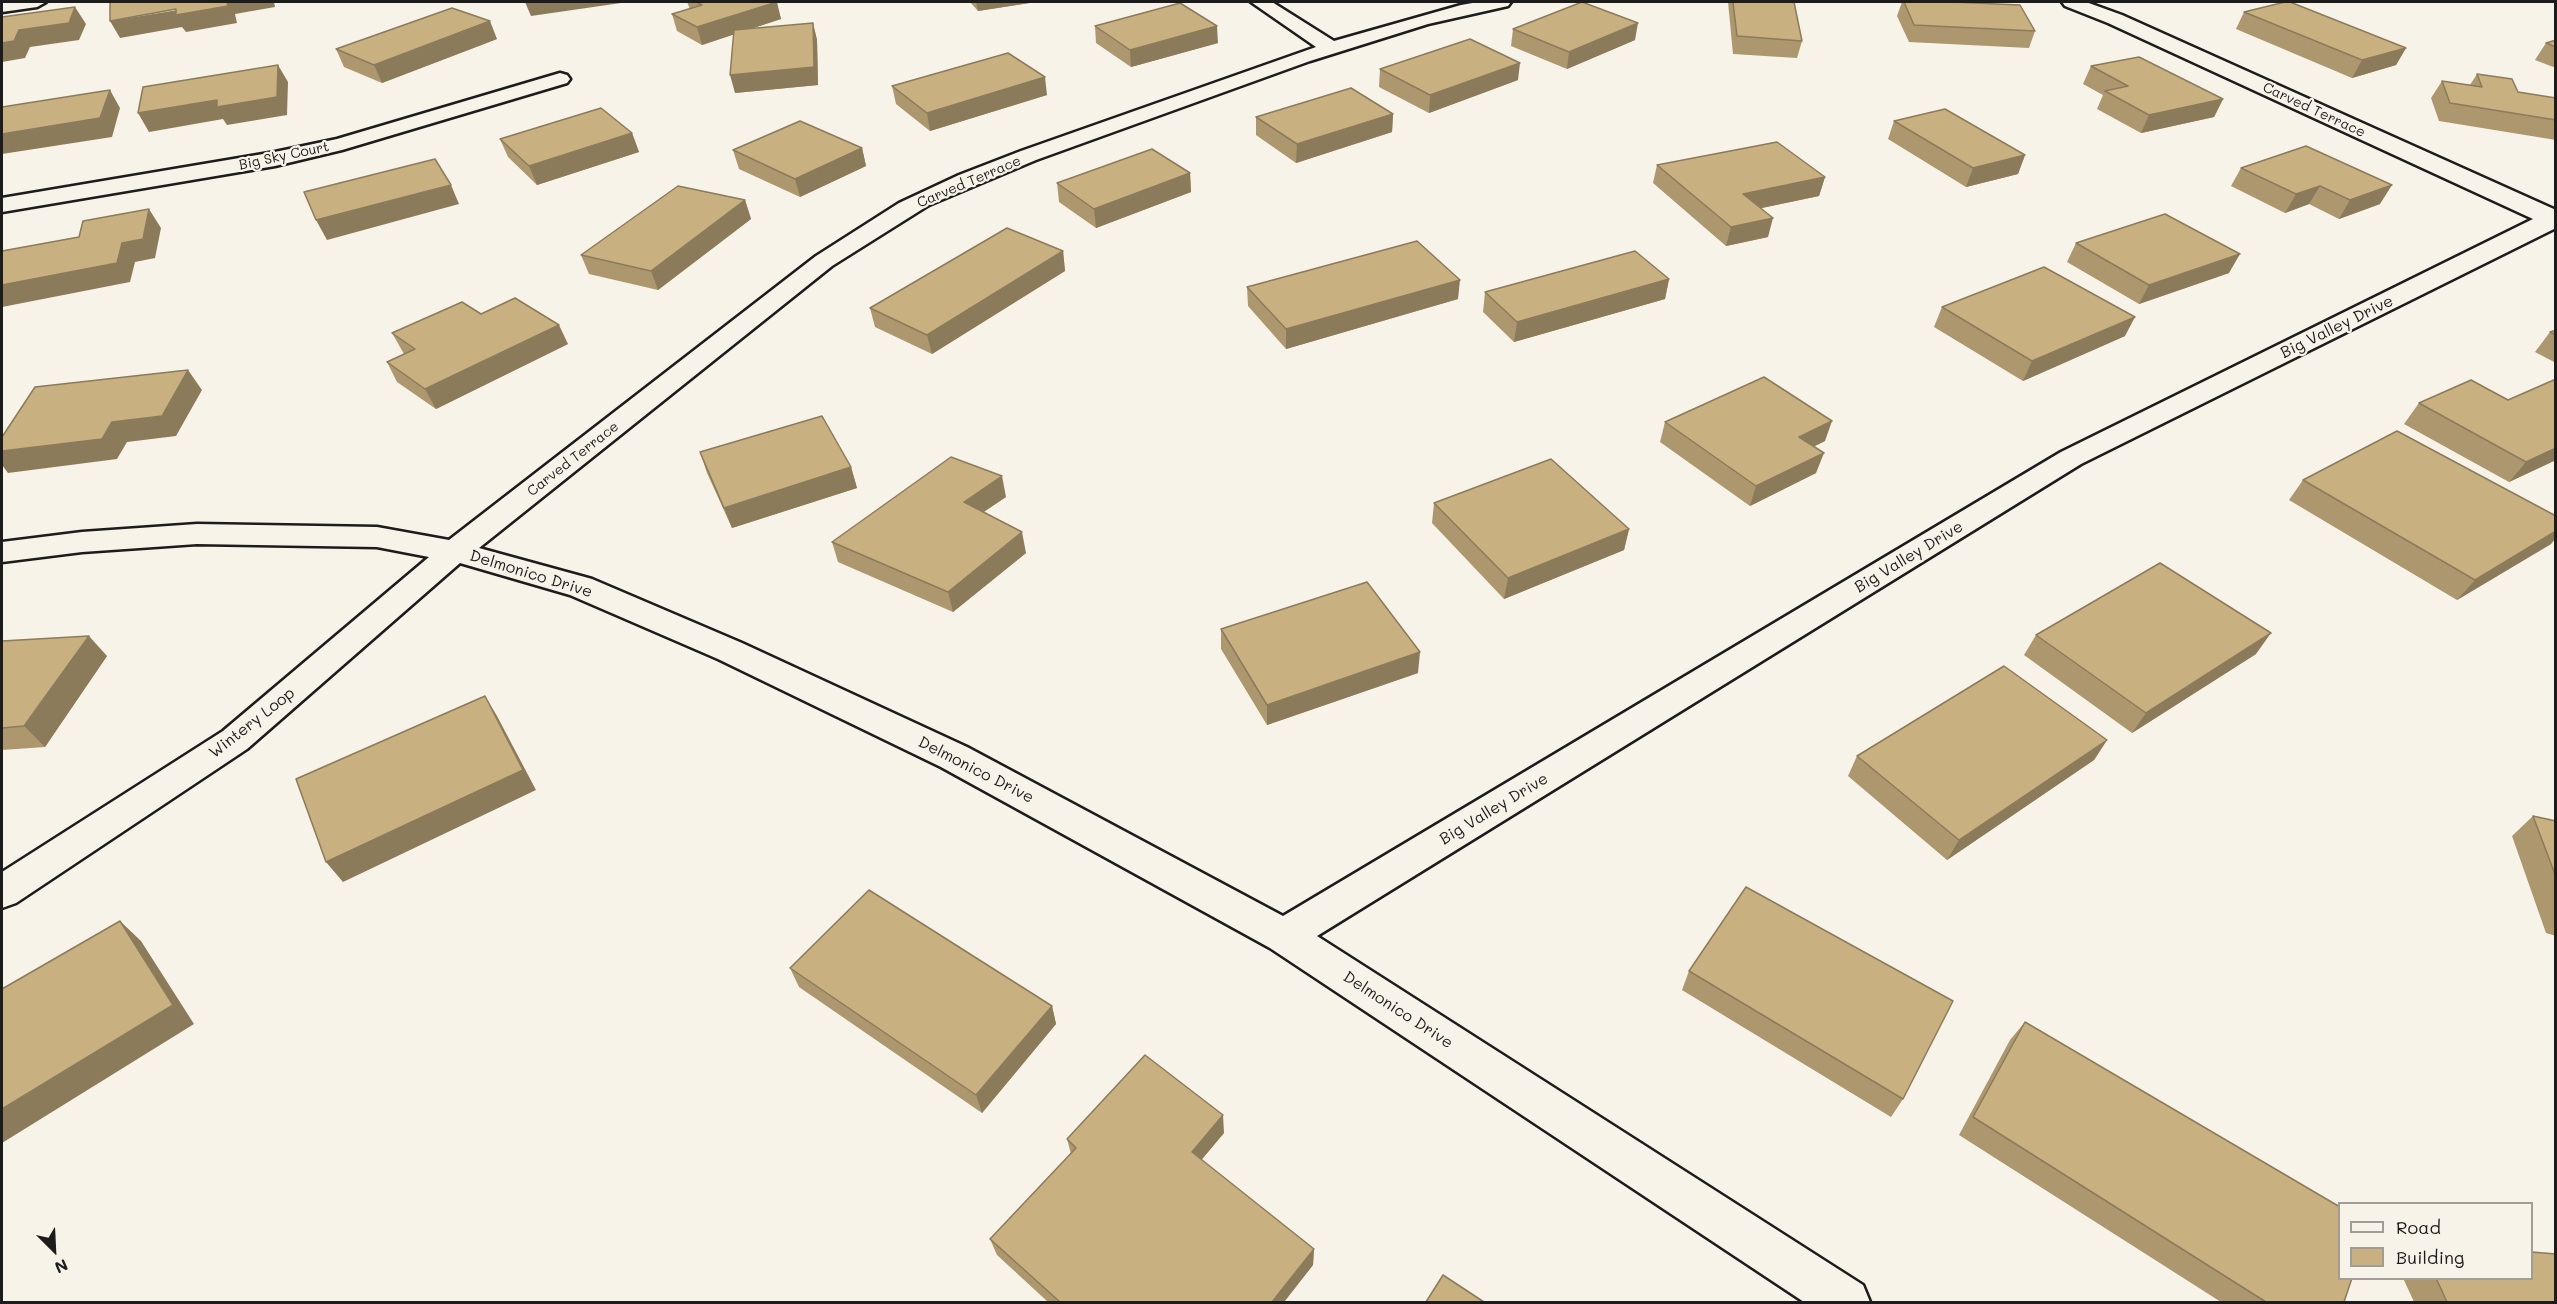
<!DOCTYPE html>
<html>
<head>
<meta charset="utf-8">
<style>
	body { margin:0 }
	#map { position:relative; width:2557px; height:1304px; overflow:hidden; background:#f7f3e8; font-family:Mali,sans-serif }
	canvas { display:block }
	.frame { position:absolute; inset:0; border:3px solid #1c1c1c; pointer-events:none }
	.legend { position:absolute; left:2338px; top:1202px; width:195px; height:78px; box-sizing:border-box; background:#f7f3e8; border:2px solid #9f9d96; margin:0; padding:8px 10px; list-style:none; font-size:18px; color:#1c1c1c }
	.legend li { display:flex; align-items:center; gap:12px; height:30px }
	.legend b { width:30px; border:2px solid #9f9d96 }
	.north { position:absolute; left:24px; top:1220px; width:60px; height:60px; -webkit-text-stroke:4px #f7f3e8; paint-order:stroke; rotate:156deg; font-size:16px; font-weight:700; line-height:24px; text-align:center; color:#1c1c1c }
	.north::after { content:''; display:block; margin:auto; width:21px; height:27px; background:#1c1c1c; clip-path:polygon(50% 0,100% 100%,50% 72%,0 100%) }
</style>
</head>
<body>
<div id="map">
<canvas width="2557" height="1304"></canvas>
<div class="frame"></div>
<ul class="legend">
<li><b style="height:8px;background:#f7f3e8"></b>Road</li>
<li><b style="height:16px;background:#c8b080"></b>Building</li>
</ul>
<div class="north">N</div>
</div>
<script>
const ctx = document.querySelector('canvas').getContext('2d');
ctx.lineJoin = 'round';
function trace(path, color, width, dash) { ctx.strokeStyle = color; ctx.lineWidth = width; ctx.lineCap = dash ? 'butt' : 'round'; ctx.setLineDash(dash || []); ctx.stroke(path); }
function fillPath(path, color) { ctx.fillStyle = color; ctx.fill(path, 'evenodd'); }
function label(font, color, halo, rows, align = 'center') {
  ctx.font = font + ' Mali,sans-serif'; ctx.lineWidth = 4.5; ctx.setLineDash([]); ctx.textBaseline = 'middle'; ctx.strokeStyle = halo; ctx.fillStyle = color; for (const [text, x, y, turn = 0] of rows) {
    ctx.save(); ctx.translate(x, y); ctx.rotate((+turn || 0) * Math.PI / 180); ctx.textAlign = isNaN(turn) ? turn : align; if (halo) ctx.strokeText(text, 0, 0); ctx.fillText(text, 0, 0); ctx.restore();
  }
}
const minor = new Path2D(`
	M2,2H46L37,7L2,12Z
	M1251,2H1272L1334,41L1461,5L1478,2H1511L1508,6L1428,24L1310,61L1036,160L929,205L832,266L479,548L592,579L742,643L967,747L1283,916L2061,452L2533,219L2108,23L2065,6L2062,2H2086L2122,15L2556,210V228L2081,464L1317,936L1863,1285L1870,1302H1804L1270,948L941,767L718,659L570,595L460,563L247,749L16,903L2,908V872L223,731L429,557L377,547L197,544L82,552L2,562V542L82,532L197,524L377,527L449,540L816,256L899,203L959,175L1021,151L1316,47Z
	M560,73L567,75L570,79L567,83L342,150L275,166L2,212V198L275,152L337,139Z`);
trace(minor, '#1c1c1c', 5);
fillPath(minor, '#f7f3e8');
fillPath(new Path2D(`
	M687,2H776L781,19L750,29L813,23L817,40L818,85L735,93L734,34L702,45L677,31L672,14L690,9Z
	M970,2H1036L978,11Z
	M1728,2H1794L1802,41L1797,58L1733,54Z
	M1902,2H1951L2035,31L2029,48L1909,42L1897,16Z
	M2244,12L2406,48L2396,65L2352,78L2236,29Z
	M1095,26L1218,43L1131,67L1096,43Z
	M1513,29L1635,40L1567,69L1511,46Z
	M497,39L382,83L344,67L336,49Z
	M2556,40V68L2535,60L2546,43Z
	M2091,66L2223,99L2214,117L2141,133L2097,109L2103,95L2083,84Z
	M1380,69L1518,80L1429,113L1379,87Z
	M2477,74L2518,92L2556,98V140L2439,121L2431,98L2442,81L2470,85Z
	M892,86L1047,95L930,131L896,104Z
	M1393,114L1392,132L1296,163L1256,135V117Z
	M1894,121L2025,155L2018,174L1966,187L1888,139Z
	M632,133L639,152L537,185L508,157L500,139Z
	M2306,146L2380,204L2339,219L2309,204L2285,213L2231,186L2241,168Z
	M862,148L866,166L800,197L739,169L733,150Z
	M1657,165L1825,177L1819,196L1761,208L1768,237L1726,246L1653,183Z
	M1190,173L1191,192L1096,228L1059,202L1057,183Z
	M745,200L751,219L658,290L589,274L581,255Z
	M2076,243L2229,273L2139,304L2067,262Z
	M1063,251L1065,271L932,354L875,327L870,308Z
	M1669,279L1665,299L1514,342L1483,312L1485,292Z
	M1247,287L1458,299L1286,349L1248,306Z
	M1942,307L2125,336L2023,381L1934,327Z
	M481,314L568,344L436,409L397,382L387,362L404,354L392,333Z
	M2556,330V363L2535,352L2550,332Z
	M2419,403L2556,460L2509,482L2404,424Z
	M1665,422L1825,441L1814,446L1816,473L1750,506L1660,442Z
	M700,452L851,467L857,488L732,528L707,473Z
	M2303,480L2551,544L2457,600L2289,500Z
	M1006,497L984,512L1026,553L953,612L838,562L832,542Z
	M1434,503L1629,529L1624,550L1504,599L1432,523Z
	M1221,629L1418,673L1267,725L1221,649Z
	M2036,635L2256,654L2132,733L2024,655Z
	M2,641L107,656L45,747L2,750Z
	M2107,740L2094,760L1947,860L1848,776L1857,756Z
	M2533,816L2556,821V936L2546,933L2512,836Z
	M790,968L1052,1006L1056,1024L982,1113L799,987Z
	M1689,971L1903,1099L1891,1117L1682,990Z
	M2025,1022L2344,1302H2221L1959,1135L2010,1040Z
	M1224,1133L1201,1160L1314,1249L1313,1265L1284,1302H1048L997,1255L990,1239L1071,1154L1067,1139Z
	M2403,1278H2532L2556,1302H2414Z`), '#ac976e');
fillPath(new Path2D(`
	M227,2H274L275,7L235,14L237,23L186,32L182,27L120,38L110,21Z
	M525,2H628L531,16Z
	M777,2L781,19L702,45L697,27Z
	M976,2H1036L978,11Z
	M75,7L86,24L79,40L30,47L25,58L2,62V43L19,30Z
	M490,21L497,39L382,83L374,65Z
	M813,23L817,40L818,85L735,93L730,75Z
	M1638,23L1635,40L1567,69L1569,52Z
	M1217,26L1218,43L1131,67L1130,50Z
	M2406,48L2396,65L2352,78L2362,60Z
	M1520,63L1518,80L1429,113L1430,95Z
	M278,65L288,82L287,115L227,125L223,119L149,132L138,113L217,100Z
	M1045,77L1047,95L930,131L927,113Z
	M110,90L120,108L112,137L2,154V134Z
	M2223,99L2214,117L2141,133L2149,115Z
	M1393,114L1392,132L1296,163L1297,144Z
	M632,133L639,152L537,185L529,166Z
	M862,148L866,166L800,197L795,179Z
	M2025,155L2018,174L1966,187L1973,168Z
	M1190,173L1191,192L1096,228L1094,209Z
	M1825,177L1819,196L1738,213L1743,194Z
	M451,185L459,204L327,240L316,220Z
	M2392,185L2380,204L2339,219L2350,200Z
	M2320,186L2309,204L2285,213L2296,194Z
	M745,200L751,219L658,290L651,271Z
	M149,209L161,228L155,258L135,262L130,282L2,307V285L122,243Z
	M1773,218L1768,237L1726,246L1731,227Z
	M1063,251L1065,271L932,354L927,335Z
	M2240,254L2229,273L2139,304L2149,285Z
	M1669,279L1665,299L1514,342L1517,322Z
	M1460,280L1458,299L1286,349V329Z
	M2135,317L2125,336L2023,381L2032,361Z
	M559,325L568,344L436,409L425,389Z
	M188,370L202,390L176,436L127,442L117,459L8,473L2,465V451L112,422Z
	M1832,421L1825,441L1793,457L1799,437Z
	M2556,448V460L2509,482L2526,462Z
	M1824,453L1816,473L1750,506L1756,486Z
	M851,467L857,488L732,528L724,508Z
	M1002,476L1006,497L968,522L964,502Z
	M1629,529L1624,550L1504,599L1508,578Z
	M2556,531V538L2551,544L2457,600L2475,580Z
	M1022,532L1026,553L953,612L948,592Z
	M2271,633L2256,654L2132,733L2146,713Z
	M89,636L107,656L45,747L24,726Z
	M1420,652L1418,673L1267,725V705Z
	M485,696L497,716L536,790L343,882L326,862Z
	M2107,740L2094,760L1947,860L1959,840Z
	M120,921L141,941L194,1024L2,1143V1109Z
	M1052,1006L1056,1024L982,1113L976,1095Z
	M1223,1115L1224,1133L1193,1170L1192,1152Z
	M1314,1249L1313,1265L1284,1302H1272Z`), '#8c7b5a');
const building = new Path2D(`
	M110,2H227L228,6L176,15V9L110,21Z
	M696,2H777L697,27L672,14L702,5Z
	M1582,2L1638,23L1569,52L1513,29Z
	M1733,2H1794L1802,41L1737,36Z
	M1904,2H1951L2020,5L2035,31L1914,25Z
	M2285,2H2290L2406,48L2362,60L2244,12Z
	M1180,3L1217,26L1130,50L1095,26Z
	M75,7L69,23L19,30L14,41L2,43V17Z
	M452,8L490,21L374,65L336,49Z
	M813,23L814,67L730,75L734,30Z
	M1470,39L1520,63L1430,95L1380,69Z
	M2556,40V47L2546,43Z
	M1008,53L1045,77L927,113L892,86Z
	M2139,57L2223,99L2149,115L2105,91L2128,86L2091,66Z
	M278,65L277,97L217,107V100L138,113L143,87Z
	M2477,74L2512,79L2518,92L2556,98V120L2450,103L2442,81L2482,87Z
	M1351,88L1393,114L1297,144L1256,117Z
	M110,90L100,118L2,134V107Z
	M601,108L632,133L529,166L500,139Z
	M1945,109L2025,155L1973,168L1894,121Z
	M800,121L862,148L795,179L733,150Z
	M1777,142L1825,177L1743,194L1773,218L1731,227L1657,165Z
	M2306,146L2392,185L2350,200L2320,186L2296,194L2241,168Z
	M1152,149L1190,173L1094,209L1057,183Z
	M435,159L451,185L316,220L304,192Z
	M678,186L745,200L651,271L581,255Z
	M149,209L143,239L122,243L117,263L2,285V251L79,237L83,221Z
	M2165,214L2240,254L2149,285L2076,243Z
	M1007,228L1063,251L927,335L870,308Z
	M1417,241L1460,280L1286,329L1247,287Z
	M1635,251L1669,279L1517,322L1485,292Z
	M2044,267L2135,317L2032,361L1942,307Z
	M515,298L559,325L425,389L387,362L415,349L392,333L462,302L481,314Z
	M2556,330V335L2550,332Z
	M188,370L162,416L112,422L102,439L2,451V437L35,387Z
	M1764,377L1832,421L1799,437L1824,453L1756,486L1665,422Z
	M2556,379V448L2526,462L2419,403L2471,380L2508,400Z
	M822,416L851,467L724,508L700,452Z
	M2397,431L2556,516V531L2475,580L2303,480Z
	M951,457L1002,476L964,502L1022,532L948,592L832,542Z
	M1551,459L1629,529L1508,578L1434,503Z
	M2160,563L2271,633L2146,713L2036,635Z
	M1367,582L1420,652L1267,705L1221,629Z
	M89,636L24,726L2,728V641Z
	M2004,666L2107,740L1959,840L1857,756Z
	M485,696L523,770L326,862L296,779Z
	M2533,816L2556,821V877Z
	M1746,887L1953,1001L1903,1099L1689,971Z
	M869,890L1052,1006L976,1095L790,968Z
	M120,921L173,1005L2,1109V989Z
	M2025,1022L2340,1207V1278H2352L2344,1302H2266L1973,1117Z
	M1145,1055L1223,1115L1192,1152L1314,1249L1272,1302H1060L990,1239L1076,1148L1067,1139Z
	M2532,1252L2556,1254V1302H2447L2436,1278H2532Z
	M1443,1275L1484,1302H1426Z`);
fillPath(building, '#c8b080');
trace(building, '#8c7b5a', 1.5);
label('14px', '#1c1c1c', '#f7f3e8', [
	["Carved Terrace",2314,110,25],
	["Big Sky Court",284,156,-12],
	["Carved Terrace",969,182,-23],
	["Carved Terrace",573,459,-38]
]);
label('16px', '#1c1c1c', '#f7f3e8', [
	["Big Valley Drive",2337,327,-26],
	["Big Valley Drive",1909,557,-31],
	["Delmonico Drive",531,574,17],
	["Wintery Loop",252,723,-38],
	["Delmonico Drive",976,770,27],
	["Big Valley Drive",1494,809,-31],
	["Delmonico Drive",1398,1010,33]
]);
</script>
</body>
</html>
